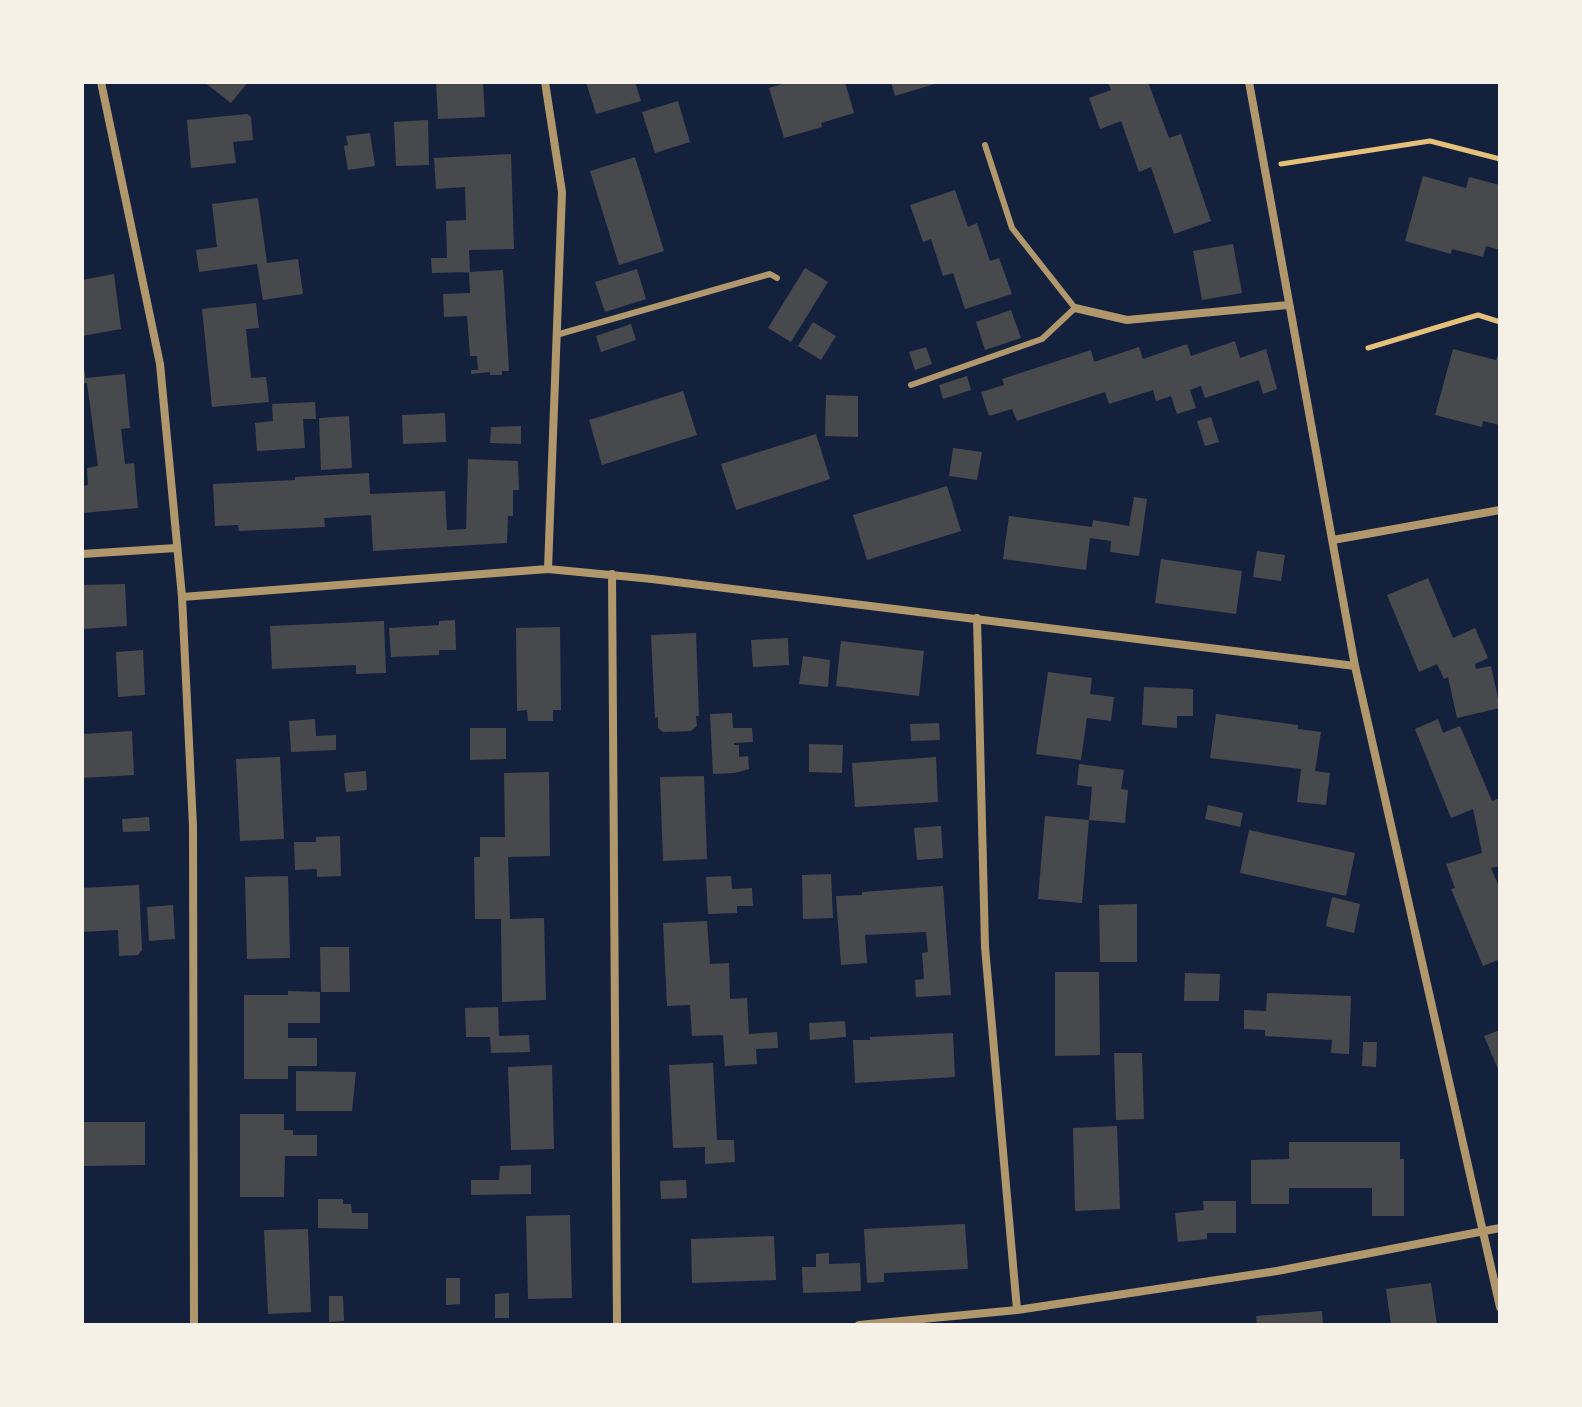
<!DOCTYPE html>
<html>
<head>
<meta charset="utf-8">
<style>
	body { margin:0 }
	#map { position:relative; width:1582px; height:1407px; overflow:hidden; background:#14213d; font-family:"Fira Sans",sans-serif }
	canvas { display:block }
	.frame { position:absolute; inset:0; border:84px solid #f6f1e7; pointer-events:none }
</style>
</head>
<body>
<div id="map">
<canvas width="1582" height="1407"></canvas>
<div class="frame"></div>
</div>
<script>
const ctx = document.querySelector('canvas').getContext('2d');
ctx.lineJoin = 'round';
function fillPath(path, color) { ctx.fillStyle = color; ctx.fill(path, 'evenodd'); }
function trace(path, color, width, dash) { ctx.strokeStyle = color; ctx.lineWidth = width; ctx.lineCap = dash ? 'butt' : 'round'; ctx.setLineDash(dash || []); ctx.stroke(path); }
fillPath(new Path2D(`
	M204,82H248L231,103Z
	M436,82H483L485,117L438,119Z
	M586,82H635L641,101L596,114Z
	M789,82H845L854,113L821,123L822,127L784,138L769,88Z
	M891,82H938V83L895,96Z
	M1108,82H1148L1169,138L1181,134L1211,221L1174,234L1151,167L1139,172L1121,121L1100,129L1089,98L1111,90Z
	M678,101L690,142L655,153L642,112Z
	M247,114L251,117L253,140L233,142L236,163L191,168L187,120Z
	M428,120L429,165L396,166L394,122Z
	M370,133L375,166L348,170L344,146L348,145L346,136Z
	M511,154L514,249L469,250L470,272L432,273L431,258H447L446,221L466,220L465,187L436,189L434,158Z
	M635,157L664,251L619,265L590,171Z
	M1423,176L1466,188L1469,177L1500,185V250L1486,246L1483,257L1452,249L1451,254L1405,241Z
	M955,190L968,227L977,223L990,261L999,258L1012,294L965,309L953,273L943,276L931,239L923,242L910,205Z
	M258,198L267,263L298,259L303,294L263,300L257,264L199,272L196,250L217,247L212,204Z
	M1233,244L1242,293L1202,300L1193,251Z
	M805,268L828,282L791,342L768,328Z
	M637,269L646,299L605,312L595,282Z
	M503,270L509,371H502V375H490V372L471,374V370H478L477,356H470L467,316L444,317L443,294L470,293L469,272Z
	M114,274L121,329L82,336V280Z
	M256,303L259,328L246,329L251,378L266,377L269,402L212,407L202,309Z
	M1011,310L1021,338L985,350L976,322Z
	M813,322L836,336L821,360L798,346Z
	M631,324L636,340L601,352L596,336Z
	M1235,341L1240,358L1266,349L1277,389L1263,394L1259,380L1205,398L1201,386L1190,390L1196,408L1177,414L1171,396L1156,401L1153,390L1109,404L1105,392L1017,421L1012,409L989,416L981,392L1004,385L1002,379L1091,350L1094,362L1139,347L1143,359L1187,344L1191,356Z
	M926,347L932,364L915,370L909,352Z
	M1453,349L1496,360L1500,350V425L1483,421L1482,427L1435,415Z
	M82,361L86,378L125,374L130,428L121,429L123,446L125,464L134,463L138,508L82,513V486L88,485L87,468L98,466L87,383L82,384Z
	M967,376L971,390L943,399L939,385Z
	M683,391L697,435L602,465L589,420Z
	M826,395L858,396V437L825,436Z
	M315,402L316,419H303L305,448L257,451L255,423L273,421L272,404Z
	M445,413L446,442L403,444L402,415Z
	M349,416L352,468L321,470L319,418Z
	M1211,417L1219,442L1205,446L1197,421Z
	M521,426V444L490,443L491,427Z
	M816,434L830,479L736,510L721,464Z
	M953,448L982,452L977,480L949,476Z
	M468,459L518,461L519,490H513V516H508L507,543L373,551L371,515L324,518L325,527L239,531L238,525L215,526L213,484L295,480V477L369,473L370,494L445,491L447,530L466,529Z
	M947,486L961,531L867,560L853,515Z
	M1134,497L1147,499L1139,556L1110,552L1111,541L1090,538L1086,570L1003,559L1009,516L1092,527L1093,520L1129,526Z
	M1257,551L1285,555L1281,581L1253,577Z
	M1161,559L1242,571L1236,614L1155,603Z
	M1428,578L1453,638L1475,628L1488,658L1475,664L1476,669L1491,666L1500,708L1457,718L1448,677L1444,679L1437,664L1419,672L1387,595Z
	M125,584L127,626L82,629V585Z
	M455,620L456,650H439V655L391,657L389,628L439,625V621Z
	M384,621L386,673L356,674V665L272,669L270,626Z
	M560,627L561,710H553V721H528L527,710L517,711L516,628Z
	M696,633L699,716H696L697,726L691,731L663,732L658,728V717L655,718L651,635Z
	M788,638L789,665L753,667L751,640Z
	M841,641L924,651L919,696L836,686Z
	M143,650L145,695L118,697L116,652Z
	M803,656L830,660L828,687L799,684Z
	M1048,672L1092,678L1090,694L1114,697L1111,721L1087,718L1081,760L1036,754Z
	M1144,687L1193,689V716H1177V728L1142,725Z
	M732,713L733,728H752L753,742L734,743V745H739V757L748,756L749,769L735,773L713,774L710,714Z
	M1216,714L1298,725V729L1321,732L1315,771L1330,773L1326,805L1297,802L1301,769L1210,758Z
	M315,719L316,736L336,735V750L291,752L289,721Z
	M1438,719L1443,733L1460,726L1492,801L1500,798V866L1491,868L1500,889V959L1483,966L1451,889L1455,888L1446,864L1482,853L1473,809L1451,818L1415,729Z
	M939,723L940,740L911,741L910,724Z
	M470,728H506V759L470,760Z
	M132,731L134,775L82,778V734Z
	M809,744L843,745L842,773L809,772Z
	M280,757L284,839L240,841L236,759Z
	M936,757L938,802L855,807L852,763Z
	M1079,764L1124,770L1121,789L1128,790L1125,823L1089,820L1092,787L1077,785Z
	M366,771L367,790L346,792L344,773Z
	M549,772L550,856L508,857L510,919L544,918L546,1000L502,1002L501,919H475L474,857H480V837H505L504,773Z
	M704,776L707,859L663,861L660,777Z
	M1208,805L1243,813L1240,827L1205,819Z
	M1045,816L1089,820L1082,903L1038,899Z
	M149,817L150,831L123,832L122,819Z
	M941,826L943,858L917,860L914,828Z
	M1249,830L1355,853L1346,896L1240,873Z
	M340,836L341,876L317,877V869L295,870L294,842H316V837Z
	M831,874L833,918L803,919L802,875Z
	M288,876L290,958L247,959L245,877Z
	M731,876L732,889L752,888L753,906H737V913L708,914L706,877Z
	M139,885L142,950L138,955L119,956L118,930L82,932V888Z
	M943,886L951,995L916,997L915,980L924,979L922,953L928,952L926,932L865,935L867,963L841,965L836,896L862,895V892Z
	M1332,897L1360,904L1354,933L1326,926Z
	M1137,904V962H1100L1099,905Z
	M173,905L175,939L149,941L147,907Z
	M707,921L710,964L729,963L730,999L747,998L749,1034L777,1032L778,1048L756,1049L757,1064L725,1066L723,1035L692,1036L690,1005L667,1006L663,923Z
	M320,947H349L350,992H321Z
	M1055,972H1099L1100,1055L1055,1056Z
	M1185,973L1220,974L1219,1001H1184Z
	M288,991L320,992V1023H288V1038H317V1066H288V1079H244V995H288Z
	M1267,993L1351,996L1349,1054L1331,1053L1332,1040L1265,1036V1030L1244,1029V1010L1266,1011Z
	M498,1007L499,1036L529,1035L530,1052L491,1053L490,1037H466L465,1008Z
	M845,1021L846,1037L810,1040L809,1023Z
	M1500,1030V1074L1484,1036Z
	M953,1033L955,1077L855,1083L853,1040H870V1037Z
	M1363,1042H1377L1376,1067L1362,1066Z
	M1114,1053H1142L1144,1119L1116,1120Z
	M713,1063L717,1140H734L735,1162L705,1164V1147L673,1148L669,1065Z
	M552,1065L554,1149L511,1150L508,1067Z
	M296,1071L356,1072L352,1111H296Z
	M240,1114H284V1130H293V1135H317V1156H285L284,1197H240Z
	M82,1122H145V1165L82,1166Z
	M1117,1126L1120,1209L1075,1211L1073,1128Z
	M1289,1142H1400V1159H1404V1216H1372V1188H1289V1204H1251V1160L1289,1159Z
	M531,1165V1194L471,1195V1180H499L500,1166Z
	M686,1180L687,1198L661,1199L660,1181Z
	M318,1199H343V1204H351L352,1213H368V1229L318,1228Z
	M1203,1201H1236V1233H1207V1239L1178,1242L1175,1213L1204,1210Z
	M570,1215L572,1298L528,1299L526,1216Z
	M965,1224L968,1269L884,1273V1282L867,1283L864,1229Z
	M308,1229L311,1312L268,1314L264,1230Z
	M774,1236L776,1280L692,1283L691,1239Z
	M829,1253V1264L860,1263L861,1291L803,1293L802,1267H816V1254Z
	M446,1278H460V1304L446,1305Z
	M1431,1283L1437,1325H1391L1386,1289Z
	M509,1293V1318H495V1294Z
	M329,1296H343L344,1321L329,1322Z
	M1322,1311L1323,1325H1257L1256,1316Z`), '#48494c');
trace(new Path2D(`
	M1281,164L1430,141L1500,159
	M1368,348L1478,315L1500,322`), '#e5c07b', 5);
trace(new Path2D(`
	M556,335L770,274L777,278
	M911,385L1042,339L1075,308L1012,228L985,145`), '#b1986c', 6);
trace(new Path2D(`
	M101,82L160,364L182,597L193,826L194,1325
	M545,82L562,192L548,569
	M1249,82L1355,666L1500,1307
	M1075,308L1127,320L1288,305
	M1333,540L1500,510
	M82,554L176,548
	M612,574L617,1325
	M182,597L548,569L652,579L1355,666
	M977,618L985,947L1017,1310
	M859,1325L1017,1310L1277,1271L1500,1228`), '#b1986c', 8);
</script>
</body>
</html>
